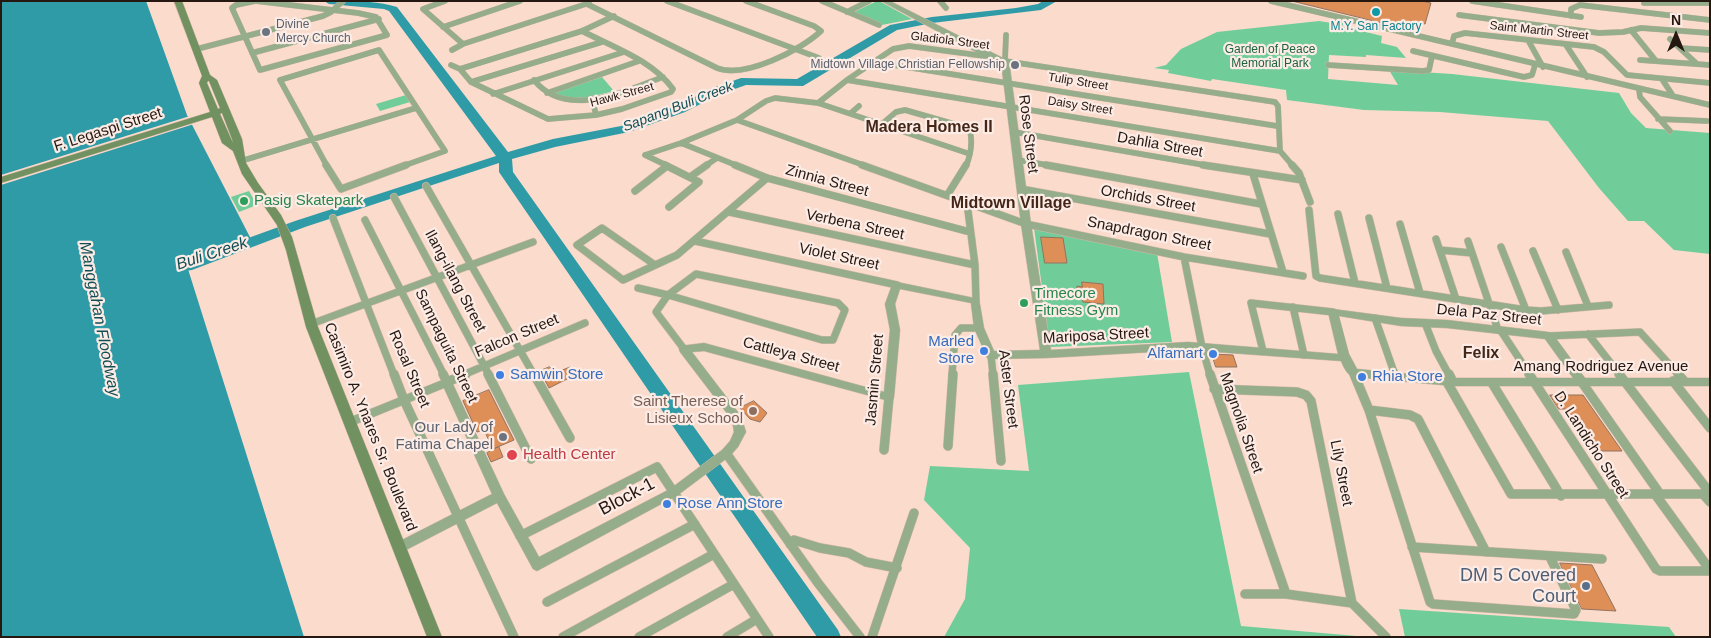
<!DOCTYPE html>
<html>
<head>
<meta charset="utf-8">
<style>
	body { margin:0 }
	#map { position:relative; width:1711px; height:638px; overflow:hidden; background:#fadbcc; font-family:Arial,sans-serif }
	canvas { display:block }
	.frame { position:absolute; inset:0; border:2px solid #251811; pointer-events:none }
	.north { position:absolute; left:1651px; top:10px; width:50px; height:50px; -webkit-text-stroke:4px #fcece5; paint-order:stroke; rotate:0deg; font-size:14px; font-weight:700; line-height:20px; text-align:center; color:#251811 }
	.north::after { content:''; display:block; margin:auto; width:18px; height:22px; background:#251811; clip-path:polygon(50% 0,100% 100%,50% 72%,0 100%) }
</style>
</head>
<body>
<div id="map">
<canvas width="1711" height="638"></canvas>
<div class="frame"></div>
<div class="north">N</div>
</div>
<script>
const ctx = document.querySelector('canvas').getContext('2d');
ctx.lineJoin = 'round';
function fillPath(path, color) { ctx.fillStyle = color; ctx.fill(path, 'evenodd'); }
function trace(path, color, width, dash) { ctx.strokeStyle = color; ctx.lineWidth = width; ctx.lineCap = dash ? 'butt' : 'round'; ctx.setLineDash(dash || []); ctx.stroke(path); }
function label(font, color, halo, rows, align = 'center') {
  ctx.font = font + ' Arial,sans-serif'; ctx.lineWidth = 4.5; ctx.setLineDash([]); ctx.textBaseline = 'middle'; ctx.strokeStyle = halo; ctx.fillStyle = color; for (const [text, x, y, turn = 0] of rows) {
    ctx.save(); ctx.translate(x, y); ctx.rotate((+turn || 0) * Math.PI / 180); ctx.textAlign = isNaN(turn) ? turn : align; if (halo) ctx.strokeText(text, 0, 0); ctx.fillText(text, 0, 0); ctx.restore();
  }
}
fillPath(new Path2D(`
	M877,1H879L912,19L882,25L854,12Z
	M1335,18L1345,21L1342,26L1382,36L1381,43L1397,47L1406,58L1366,55V57L1329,55L1328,79L1398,85L1389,70L1452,74L1619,93L1631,113L1646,128L1710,133V254L1674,250L1644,221H1628L1599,188L1548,121L1440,112L1364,110L1287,100L1286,90L1212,79L1211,81L1168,73L1169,70L1154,68L1166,65L1181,49L1217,32L1319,21L1332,23Z
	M602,77L614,91L578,100L551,93Z
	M406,95L410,102L380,111L376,104Z
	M249,191L257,205L239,212L231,197Z
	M1034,228L1157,253L1172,342L1050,347Z
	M1189,372L1241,626L1368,637H944L965,599L970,548L924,500L930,466L1029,471L1018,385Z
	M1399,609L1669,627L1676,637H1405Z`), '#70cd99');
fillPath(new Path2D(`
	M1,1H146L187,115L253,243L187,266L304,637H1Z`), '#2f9ba6');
fillPath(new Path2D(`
	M190,116L194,124L1,185V175Z`), '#fadbcc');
fillPath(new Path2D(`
	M324,1C347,1 375,0 397,7L508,152L553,139L621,126L677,106L710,89L741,78L797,79L890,25L932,17L1016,8L1038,4L1043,1H1057L1041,10L932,23L897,30L803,86L746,85L718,95L685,112L629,132L555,147L512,159L513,172L838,630L841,637H817L499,172V163L305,227L192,270L179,272L174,271L171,267L174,263L185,261L295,221L496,156L389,11L384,9L329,4Z`), '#2f9ba6');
const building = new Path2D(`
	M1292,1H1422L1431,3L1425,24L1411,21L1410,26L1399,23L1396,26Z
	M1041,237L1063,238L1067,263H1045Z
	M1082,282L1103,284L1104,304L1083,302L1082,297L1077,296V286L1082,287Z
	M1212,354L1233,355L1237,367H1216Z
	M550,367L555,373L570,367L575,375L549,388L540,371Z
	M489,390L514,440L493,449L484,430L477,432L463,401Z
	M1550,395H1583L1622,451H1594L1565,409H1559Z
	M754,401L767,413L760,422L750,419L740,408Z
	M499,447L503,457L491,462L487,453Z
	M1560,563L1592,565L1616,611L1582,609Z`);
fillPath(building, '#de8f58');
trace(building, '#92725e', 1);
const minorFar2 = new Path2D(`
	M255,1L236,5L232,8L260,70L387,35L376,17L358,13L256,1
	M445,1L423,9L463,44
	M667,1L819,58
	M822,1L879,25
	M940,1L946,8
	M1271,1L1710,105
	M1472,1L1581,17
	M1644,3H1710
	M587,4L717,68C744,79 801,50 821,31L814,26L746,1
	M847,12L869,1
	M1459,15L1599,33L1623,32L1641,28L1710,33
	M1571,16V9L1580,5L1710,20
	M443,27L520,1
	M1631,30L1656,61
	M1006,35L1005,61L1275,102L1278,106L1280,151L1293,166
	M1670,39L1697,64
	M1528,40L1543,67
	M1452,44L1454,36L1465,33L1594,47L1604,52L1627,75L1710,83
	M1566,45L1587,77
	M1680,48L1710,50
	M197,49L323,16L331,12L343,1
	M452,50L463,44L589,3
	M1413,51L1524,77L1532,75L1535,65
	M252,53L379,19
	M1640,60L1710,65
	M875,62L1277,126
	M451,65L460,69L471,82L548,119L596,115L622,109L671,92L673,89C652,60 613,47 582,31
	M1328,65L1423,71L1429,70L1432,56
	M460,69L582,31L614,16
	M1662,79L1673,96
	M534,80C566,120 625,91 663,77
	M847,80L1280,151
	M471,82L602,42
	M1639,89L1640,97L1670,131
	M547,93L639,61
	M493,94L624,52
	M592,98L596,115
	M818,103L847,80L893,49L909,46L992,57
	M851,113L859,106
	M1658,119L1707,121
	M737,120L866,166
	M882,124L896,112L905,110L961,126L970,131C973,144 971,154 966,166
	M1014,132L1210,166
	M681,143L738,166
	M645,155L681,143L737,120L766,101L775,98L818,103L970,154
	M645,155L668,166
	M1018,160L1053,166
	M241,161L416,108
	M327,166L280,80L379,50L445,151L403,166
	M705,166L717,158`);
const minorFar1 = new Path2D(`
	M326,165L341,189L406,165
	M665,165L699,182L669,207
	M735,165L767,178L970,232
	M862,165L1026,224L1184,257L1303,276
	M1046,165L1261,204
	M1203,165L1302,180
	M1292,165L1299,173L1310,202
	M1253,174L1283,272
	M690,177L707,165
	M426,186L534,375
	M1021,189L1270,234
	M635,191L667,166
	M948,194L966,165
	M394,197L489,375
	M967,203L975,265L976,301
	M1309,210L1316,276L1320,278L1526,310L1541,311L1609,305
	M729,212L975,265
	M1338,214L1355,283
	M333,218L394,375
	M1369,218L1387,288
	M365,220L444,375
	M1400,224L1420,293
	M1436,239L1456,299
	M695,241L897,285
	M1468,241L1498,330
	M1501,247L1526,310
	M1440,250L1472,253
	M1533,251L1558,310
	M1566,252L1588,306
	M1184,257L1202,347L1210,375
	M655,265L602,228L577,245L623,280L677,255L767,178
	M696,274L838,303L845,310L833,340H822L668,295Z
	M638,288L668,295
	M668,295L656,312L684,349
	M1293,307L1304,355
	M1375,318L1395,375
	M1425,323L1436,351L1449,375
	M311,324L533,242
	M1501,331L1530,375
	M1588,334L1620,375
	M1548,336L1640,332L1679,375
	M1263,351L1251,303L1333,312
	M991,355L993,375
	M1354,373L1355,375
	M463,375L585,323
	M952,375L955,335L961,328H979`);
const minor = new Path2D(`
	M394,374L404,400L514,637
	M443,374L447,382L466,374
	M488,374L531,459
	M534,374L570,438
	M993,374L1001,461
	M1210,374L1286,594
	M1354,374L1369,410L1430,602L1433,604L1574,614L1576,610L1550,557
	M1395,374L1396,377
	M1449,374L1453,382
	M1529,374L1656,569L1660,571H1710
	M1619,374L1710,493
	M1678,374L1684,381
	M1581,381L1660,494
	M1673,381L1710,428
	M1447,382L1511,494H1710
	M1492,383L1561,496
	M1214,389L1297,392L1306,395L1311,401L1352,603L1386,637
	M1369,410L1410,415L1418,419L1486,552
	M948,446L953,374
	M884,450L889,397
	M726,453L818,583L860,637
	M1655,494L1710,570
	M1703,494L1710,502
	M520,536L657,467L769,637
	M790,544L794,540L820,548L849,553L866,562L897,568
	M1412,547L1602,559
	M1245,594H1286L1352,603
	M547,602L695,524
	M563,637L714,554
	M639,637L734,584
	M727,637L757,619
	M872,637L914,513`);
const tertiary = new Path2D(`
	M881,1H890L1009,61L1031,224L1051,350L1188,342L1338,354L1328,312L1333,309L1401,318L1447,320L1548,332L1552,333L1585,378H1710V386H1453L1354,377C1347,375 1344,368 1341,361L1188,350L1046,358L991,359L987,358L986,355L974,328L971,303L900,289L895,304L900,330L894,397L893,400L889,401L704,351L692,352L741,416L746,432L738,447L730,456L678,495L537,571L533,569L497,503L404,551L400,552L396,551L394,547L396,543L492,494L444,388L354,425L350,426L346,425L344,422L346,419L447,378L451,379L452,382L504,494L539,557L670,489L722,450L730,441L734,432L732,420L680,352L679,349L680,346L704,343L884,392L890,330L885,304L892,285L897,282L979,299L984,328L994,351L1040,350L1021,224L1001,62L976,52ZM1339,316L1401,326L1447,328L1545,339L1573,378H1453L1357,369L1349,354Z`);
const secondary = new Path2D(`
	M174,1H182L210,75L217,80L242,139L246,163L258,183L281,215L292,237L318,327L442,637H427L306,327L286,250L277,225L242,174L233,151L222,143L212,117L1,183V177L210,112L199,83L202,76ZM208,81H209L220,108L218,109L207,83ZM222,113L232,139L233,143L220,114Z`);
trace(minorFar2, '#d4b8aa', 6);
trace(minorFar1, '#d4b8aa', 8);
trace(minor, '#d4b8aa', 10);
trace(tertiary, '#d4b8aa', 1);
trace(secondary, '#d4b8aa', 1);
trace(minorFar2, '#96ad8b', 5.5);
trace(minorFar1, '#96ad8b', 7);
trace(minor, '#96ad8b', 9);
fillPath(tertiary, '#96ad8b');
fillPath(secondary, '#719260');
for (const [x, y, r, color] of [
	[1376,12,5,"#0f9aa8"],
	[266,32,5,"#6b7280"],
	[1015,65,5,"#6b7280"],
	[244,201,5,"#2e9e5b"],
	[1024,303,5,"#2e9e5b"],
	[984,351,5,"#3f7fe0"],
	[1213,354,5,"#3f7fe0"],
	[500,375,5,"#3f7fe0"],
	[1362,377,5,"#3f7fe0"],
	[753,411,5,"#8d6e63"],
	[503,437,5,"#6b7280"],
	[512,455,6,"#e0444e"],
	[667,504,5,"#3f7fe0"],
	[1586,586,5,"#5c6f8a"]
]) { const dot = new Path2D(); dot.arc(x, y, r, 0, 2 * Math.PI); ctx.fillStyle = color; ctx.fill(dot); trace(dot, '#fcece5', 2); }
label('12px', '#5b616d', '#fcece5', [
	["Divine",276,25],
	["Mercy Church",276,39],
	["Midtown Village Christian Fellowship",1005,65,"right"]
], 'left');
label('12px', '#0d838f', '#fcece5', [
	["M.Y. San Factory",1376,27]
]);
label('12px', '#251811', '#fcece5', [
	["Saint Martin Street",1539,31,6],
	["Gladiola Street",950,41,7],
	["Tulip Street",1078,82,9],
	["Hawk Street",622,95,-15],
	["Daisy Street",1080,106,9]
]);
label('12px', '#1e6441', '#fcece5', [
	["Garden of Peace",1270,50],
	["Memorial Park",1270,64]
]);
label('italic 14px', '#124e55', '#fcece5', [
	["Sapang Buli Creek",678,107,-21]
]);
label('15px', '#251811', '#fcece5', [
	["F. Legaspi Street",108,130,-18],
	["Rose Street",1028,134,83],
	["Dahlia Street",1160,145,10],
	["Zinnia Street",827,181,15],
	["Orchids Street",1148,199,10],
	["Verbena Street",855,225,12],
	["Snapdragon Street",1149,234,11],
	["Violet Street",839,257,12],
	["Ilang-ilang Street",455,281,62],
	["Dela Paz Street",1489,315,6],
	["Falcon Street",517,336,-23],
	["Mariposa Street",1096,336,-3],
	["Sampaguita Street",446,346,64],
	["Cattleya Street",791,355,15],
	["Amang Rodriguez Avenue",1601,367],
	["Rosal Street",409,369,67],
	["Jasmin Street",875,380,-85],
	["Aster Street",1008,389,83],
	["Magnolia Street",1241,423,71],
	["Casimiro A. Ynares Sr. Boulevard",370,427,68],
	["D. Landicho Street",1591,445,57],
	["Lily Street",1341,473,79]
]);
label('15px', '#27864d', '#fcece5', [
	["Pasig Skatepark",254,201],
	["Timecore",1034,294],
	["Fitness Gym",1034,311]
], 'left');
label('15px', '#366cbe', '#fcece5', [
	["Marled",974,342,"right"],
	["Store",974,359,"right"],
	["Alfamart",1203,354,"right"],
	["Samwin Store",510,375],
	["Rhia Store",1372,377],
	["Rose Ann Store",677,504]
], 'left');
label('15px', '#785e54', '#fcece5', [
	["Saint Therese of",743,402],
	["Lisieux School",743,419]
], 'right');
label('15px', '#5b616d', '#fcece5', [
	["Our Lady of",493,428],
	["Fatima Chapel",493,445]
], 'right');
label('15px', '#be3a42', '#fcece5', [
	["Health Center",523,455]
], 'left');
label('bold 16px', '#432618', '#fcece5', [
	["Madera Homes II",929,128],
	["Midtown Village",1011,204],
	["Felix",1481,354]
]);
label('italic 16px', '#124e55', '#fcece5', [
	["Buli Creek",212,254,-18],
	["Manggahan Floodway",99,319,79]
]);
label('18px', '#251811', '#fcece5', [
	["Block-1",627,497,-28]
]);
label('18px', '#4e5e75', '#fcece5', [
	["DM 5 Covered",1576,576],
	["Court",1576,597]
], 'right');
</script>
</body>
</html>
